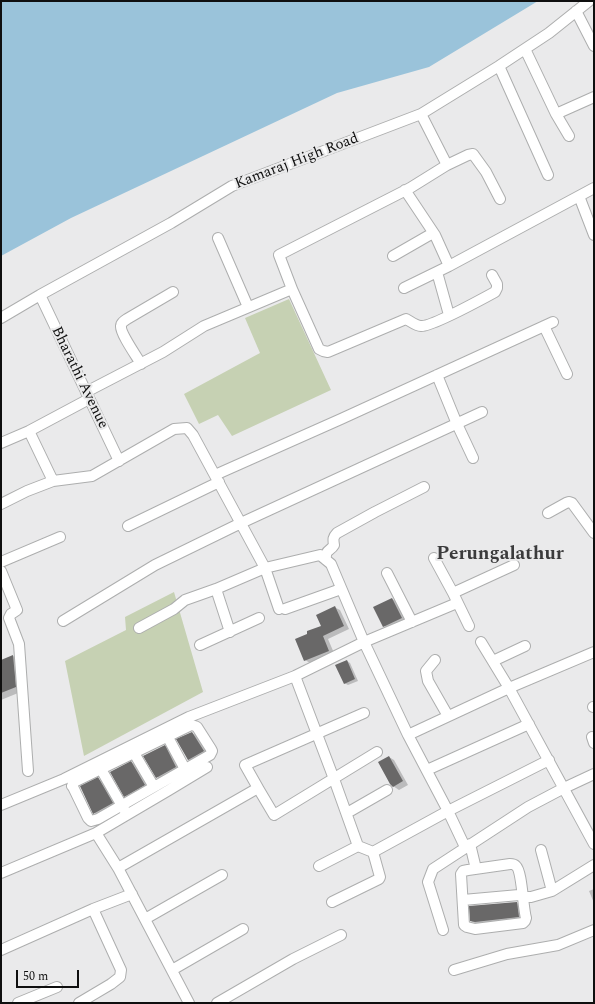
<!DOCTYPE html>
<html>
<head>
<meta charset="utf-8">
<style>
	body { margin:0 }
	#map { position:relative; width:595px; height:1004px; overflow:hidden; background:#eaeaeb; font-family:Spectral,serif }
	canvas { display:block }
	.frame { position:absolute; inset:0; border:2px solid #0f0f0f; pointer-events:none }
	.scale { position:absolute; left:16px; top:970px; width:63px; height:18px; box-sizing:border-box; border:2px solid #0f0f0f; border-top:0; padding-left:5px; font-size:12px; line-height:14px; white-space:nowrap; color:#0f0f0f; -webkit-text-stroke:3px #eaeaeb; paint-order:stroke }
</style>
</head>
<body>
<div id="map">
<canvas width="595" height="1004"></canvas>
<div class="frame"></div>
<div class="scale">50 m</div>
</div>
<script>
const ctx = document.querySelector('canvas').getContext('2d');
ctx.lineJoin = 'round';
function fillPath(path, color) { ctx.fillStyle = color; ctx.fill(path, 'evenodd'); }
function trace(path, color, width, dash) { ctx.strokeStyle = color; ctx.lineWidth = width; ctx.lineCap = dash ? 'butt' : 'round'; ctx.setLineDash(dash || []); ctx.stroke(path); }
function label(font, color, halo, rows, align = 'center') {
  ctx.font = font + ' Spectral,serif'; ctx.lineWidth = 4; ctx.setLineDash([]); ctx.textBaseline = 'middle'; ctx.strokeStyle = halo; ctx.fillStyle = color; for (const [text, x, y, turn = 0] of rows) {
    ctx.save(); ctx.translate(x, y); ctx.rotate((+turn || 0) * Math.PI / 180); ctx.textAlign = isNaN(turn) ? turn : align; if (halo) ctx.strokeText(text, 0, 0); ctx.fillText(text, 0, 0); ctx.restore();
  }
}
fillPath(new Path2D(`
	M289,299L331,390L232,436L218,415L199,424L184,394L260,353L245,318Z
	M174,592L203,692L84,756L65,661L126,630L125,617Z`), '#c6d1b3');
fillPath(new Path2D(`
	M1,1H538L429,67L337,93L71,218L1,256Z`), '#9ac3da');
fillPath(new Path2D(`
	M392,599L398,602L407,621L389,630L384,626Z
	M334,607L340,610L349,629L328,639L334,653L310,663L305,660L309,634L322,626Z
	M13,656L21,660L23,691L1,700V661Z
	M347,661L350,663L358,681L348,685L344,683Z
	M192,733L198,736L209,754L194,763L188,760Z
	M165,746L170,749L181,770L163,781L157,777L144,756Z
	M389,757L394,760L408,785L399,790L393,786Z
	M131,762L139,767L152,789L133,800L125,796Z
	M98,779L106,783L120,807L102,817L94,813Z
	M594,889V903L589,891Z
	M517,903L524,907L526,921L479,925L471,921Z`), '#0003');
fillPath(new Path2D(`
	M392,598L402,618L383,627L373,607Z
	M335,606L344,626L323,636L329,651L304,661L295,639L307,634V631L321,626L316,615Z
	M13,655L16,687L1,693V660Z
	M347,660L355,679L344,684L335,665Z
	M192,732L204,751L188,760L176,739Z
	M165,745L176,767L156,778L143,756Z
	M389,756L403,781L393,787L390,784L378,762Z
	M131,761L145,785L124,797L110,772Z
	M98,777L113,803L93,814L80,786Z
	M517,902L519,917L475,922L470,921L469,906Z`), '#696868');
const minor = new Path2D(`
	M576,11L594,46
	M525,49L556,114L569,136
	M499,66L548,175
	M556,114L594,97
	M447,165L468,155L473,154L486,172L500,199
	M405,190L435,235L449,266
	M579,196L594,235
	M218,238L248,307
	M393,256L433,233
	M437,272L449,315
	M404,288L449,266L594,188
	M292,289L319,349L323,351L328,352L406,319C410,321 416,326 421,326C431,327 484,298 495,292L497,288V284L492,275
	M40,295L119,461
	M1,318L40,295L171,223L232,186L421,114L499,66L549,33L589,1
	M544,326L567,374
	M141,364C137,357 120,333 121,326C121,323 124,321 127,319L173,292
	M437,375L457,424L473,458
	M86,392L163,352L204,326L292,289L279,255L410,188L447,165L421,114
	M29,431L53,481
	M1,443L29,431L89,399
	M215,475L341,419L553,322
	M1,504L27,491L53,481L92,476L174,429L187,428L193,435L265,568L216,589L185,600L174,609L139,628
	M548,513L566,503L569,502L572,503L594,533
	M128,526L219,482
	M434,558L453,593
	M326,560C325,549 330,552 334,545C333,539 333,537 337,533L375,512L424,487
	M1,562L60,537
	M1,571L17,610L11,614L9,618L19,644L28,771
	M387,573L412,622
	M216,589L230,632
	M279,609L265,568L320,555L331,564L364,642L408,735L448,811L549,760
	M285,609L341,589
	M63,621L155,565L241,523L482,412
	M469,626L453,593L514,565
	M481,642L509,688L594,844
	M200,645L259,618
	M435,660L426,671L428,681L448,716
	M493,661L525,646
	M295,676L334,779L358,846L373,852
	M593,707H594
	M191,725L195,726L197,727L211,749L212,751L210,755L98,819L91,821L88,818L73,787L72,786L74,782Z
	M165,732L185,769
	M408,735L509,688L594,652
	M592,737L594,743
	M134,753L154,787
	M98,764L125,811
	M427,770L529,724
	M258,788L245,765L364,713
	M1,805L64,779L189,717L295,676L364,642L457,603
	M347,813L387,790
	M96,833L118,868L189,1003
	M470,844L476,869
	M541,850L552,891
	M373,852L448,811L465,847
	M510,864C513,864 514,864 516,866C522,871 523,908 526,918L525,921L523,923L475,929L467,927L464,925L461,874L463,871L468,870Z
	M319,866L358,846
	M118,868L258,788L274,815L377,752
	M1,873L96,833L169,790L207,767
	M463,900L519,895L527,897H531L552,891L594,865
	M332,902L379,879L380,877L373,852
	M145,919L222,875
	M443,930L428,882L433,869L528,807L564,788L594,774
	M1,950L93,909L132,894
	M172,970L243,929
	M454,970L507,954L558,945L594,930
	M18,1003L57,987
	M79,1003L111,984L120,977L121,970L93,909
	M217,1003L293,959L341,935`);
trace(minor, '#adaeae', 12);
trace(minor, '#fff', 10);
label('15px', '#0f0f0f', '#eaeaeb', [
	["Kamaraj High Road",297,162,-21],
	["Bharathi Avenue",79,378,64]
]);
label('bold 19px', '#3b3b3c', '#eaeaeb', [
	["Perungalathur",500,555]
]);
</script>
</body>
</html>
